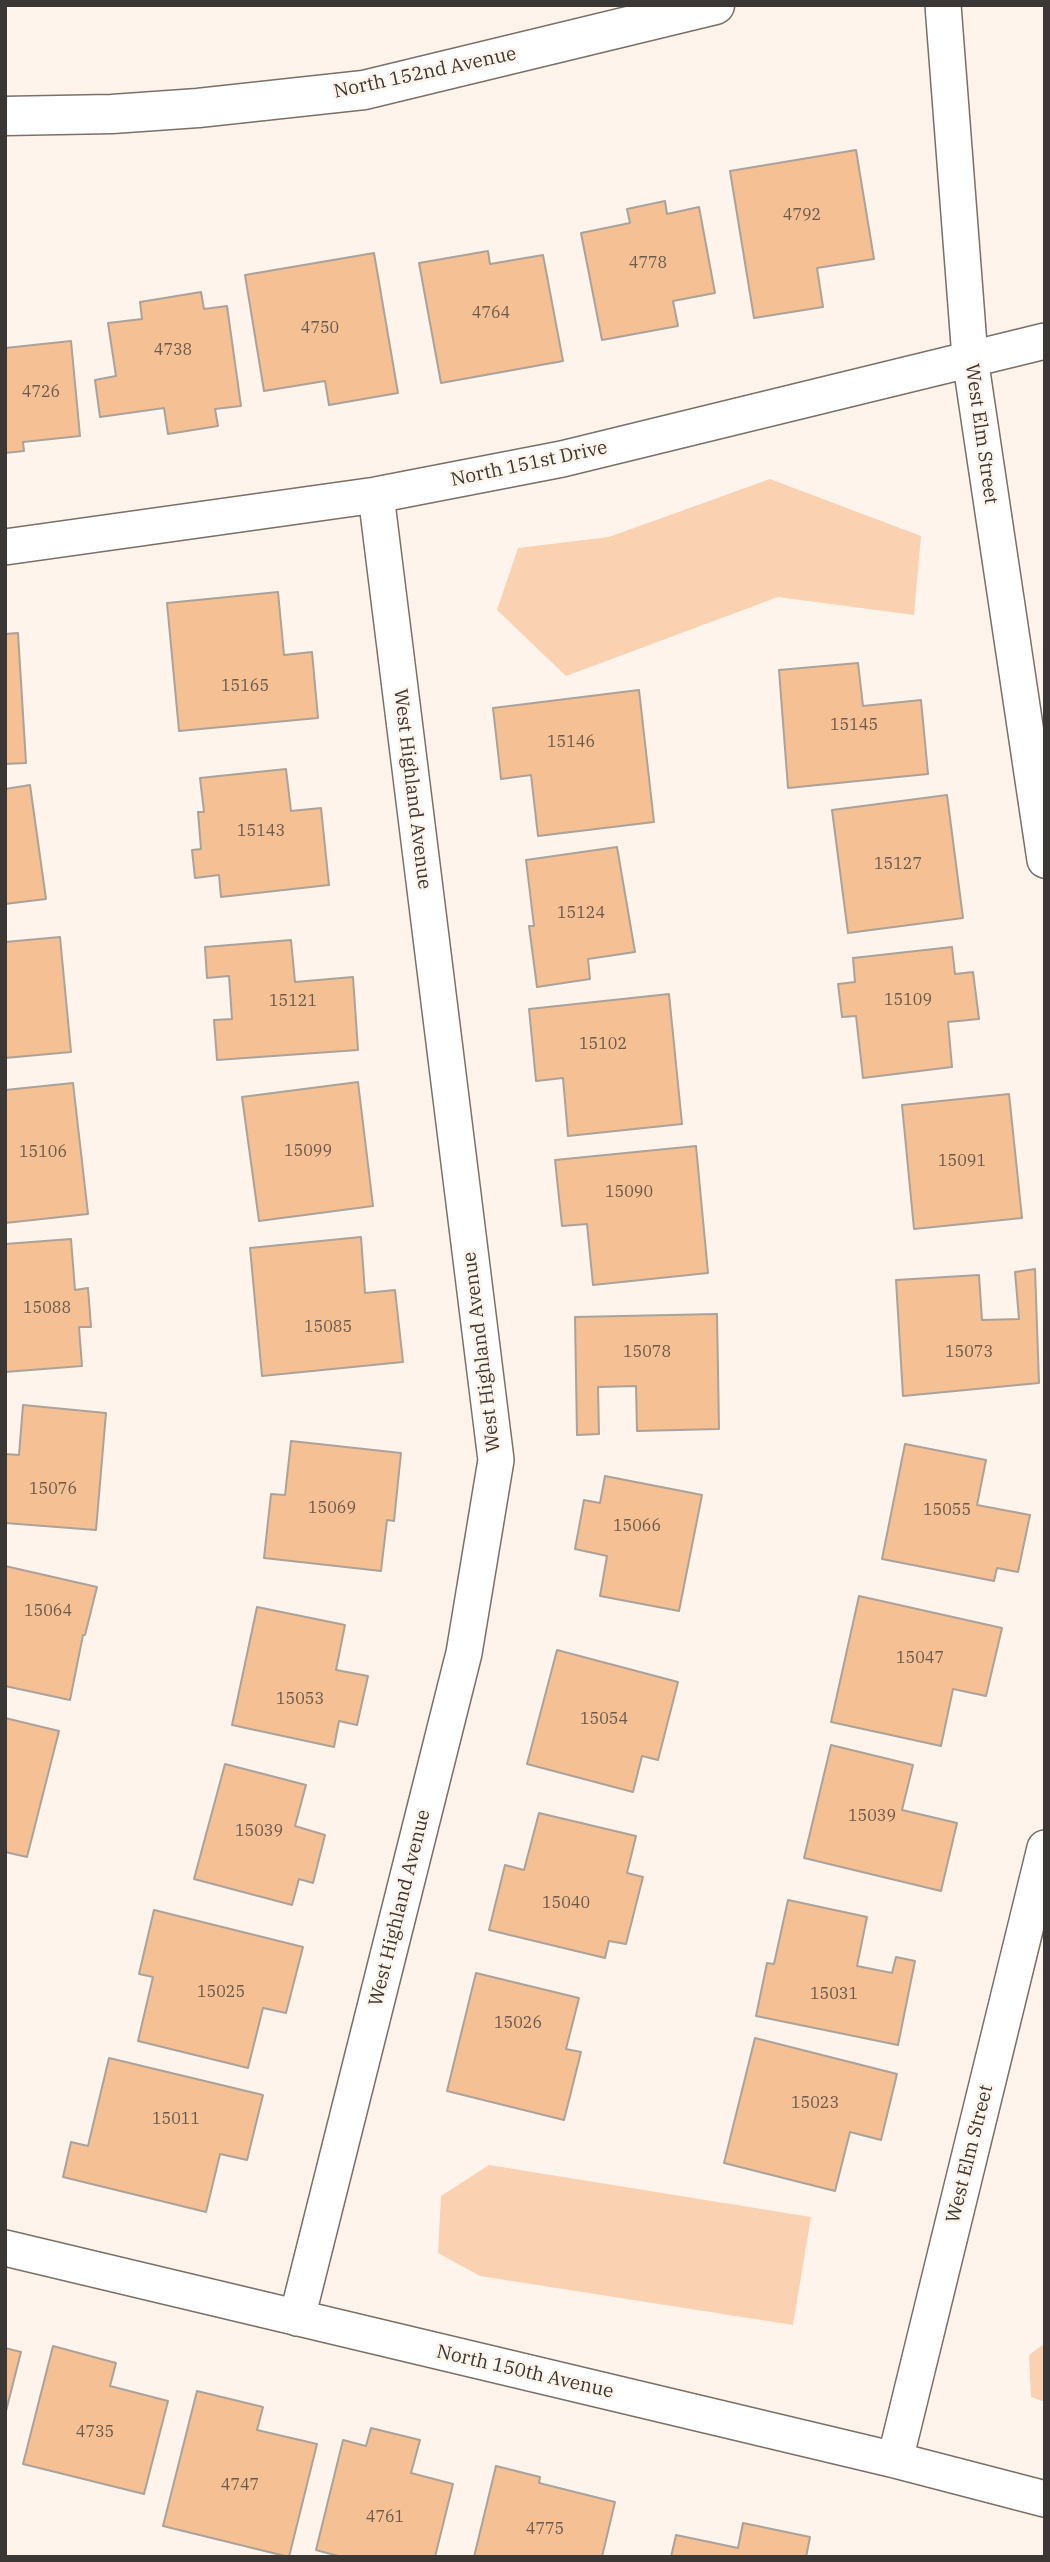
<!DOCTYPE html>
<html>
<head>
<meta charset="utf-8">
<style>
	body { margin:0 }
	#map { position:relative; width:1050px; height:2562px; overflow:hidden; background:#fef4eb; font-family:"IBM Plex Serif",serif }
	canvas { display:block }
	.frame { position:absolute; inset:0; border:7px solid #3b3734; pointer-events:none }
</style>
</head>
<body>
<div id="map">
<canvas width="1050" height="2562"></canvas>
<div class="frame"></div>
</div>
<script>
const ctx = document.querySelector('canvas').getContext('2d');
ctx.lineJoin = 'round';
function fillPath(path, color) { ctx.fillStyle = color; ctx.fill(path, 'evenodd'); }
function trace(path, color, width, dash) { ctx.strokeStyle = color; ctx.lineWidth = width; ctx.lineCap = dash ? 'butt' : 'round'; ctx.setLineDash(dash || []); ctx.stroke(path); }
function label(font, color, halo, rows, align = 'center') {
  ctx.font = font + ' "IBM Plex Serif",serif'; ctx.lineWidth = 5; ctx.setLineDash([]); ctx.textBaseline = 'middle'; ctx.strokeStyle = halo; ctx.fillStyle = color; for (const [text, x, y, turn = 0] of rows) {
    ctx.save(); ctx.translate(x, y); ctx.rotate((+turn || 0) * Math.PI / 180); ctx.textAlign = isNaN(turn) ? turn : align; if (halo) ctx.strokeText(text, 0, 0); ctx.fillText(text, 0, 0); ctx.restore();
  }
}
fillPath(new Path2D(`
	M770,479L921,536L914,615L778,597L566,676L497,610L518,548L609,537Z
	M489,2165L811,2217L793,2325L480,2276L438,2253L441,2196Z
	M1045,2343V2402L1031,2397L1029,2355Z`), '#fad2b1');
const building = new Path2D(`
	M856,150L874,259L817,268L823,307L754,318L730,171Z
	M665,201L667,214L699,207L715,293L673,301L678,326L602,340L581,233L630,223L627,209Z
	M488,251L490,264L543,255L563,361L441,383L419,263Z
	M374,253L398,393L329,405L325,381L264,391L245,275Z
	M201,292L204,309L227,306L241,406L215,409L218,426L168,434L164,408L100,417L95,380L116,376L108,323L142,319L140,302Z
	M71,341L80,436L23,442L24,451L5,453V348Z
	M278,592L284,655L312,652L318,718L179,731L167,603Z
	M18,633L26,763L5,764V634Z
	M858,663L863,706L921,700L928,774L788,788L779,670Z
	M639,690L654,822L538,836L531,775L501,779L493,708Z
	M286,769L291,811L321,808L329,885L221,897L219,875L195,878L192,850L201,849L198,812H204L200,778Z
	M30,785L46,899L5,904V789Z
	M947,795L963,918L848,933L832,810Z
	M617,847L635,952L588,959L590,979L537,987L529,926H534L526,860Z
	M60,937L71,1052L5,1058V942Z
	M291,940L295,982L353,977L358,1050L217,1060L214,1020L232,1019L229,976L207,978L205,947Z
	M952,947L955,974L973,972L979,1019L948,1022L952,1067L863,1078L856,1016L842,1017L838,984L855,982L853,958Z
	M669,994L682,1124L568,1136L563,1078L536,1081L529,1009Z
	M358,1082L373,1206L259,1221L242,1097Z
	M73,1083L88,1214L5,1223V1090Z
	M1009,1094L1022,1218L914,1229L902,1105Z
	M696,1146L708,1273L593,1285L587,1224L562,1226L555,1160Z
	M361,1237L365,1293L395,1290L403,1362L262,1376L250,1248Z
	M71,1239L75,1290L88,1288L91,1327H79L82,1366L5,1372V1244Z
	M1035,1269L1039,1383L903,1396L896,1280L979,1275L982,1320L1019,1319L1015,1272Z
	M717,1314L719,1429L637,1431L636,1386L598,1387L599,1434L577,1435L575,1317Z
	M23,1405L106,1413L96,1530L5,1523V1454L19,1455Z
	M291,1441L401,1453L394,1521L387,1520L381,1571L264,1558L271,1494L285,1495Z
	M905,1444L986,1460L977,1505L1030,1515L1018,1572L997,1568L994,1581L882,1559Z
	M605,1476L702,1495L679,1611L600,1596L607,1556L575,1549L584,1500L600,1503Z
	M5,1566L97,1587L85,1635H83L70,1700L5,1686Z
	M859,1596L1002,1628L986,1696L953,1689L941,1746L831,1722Z
	M257,1607L345,1625L336,1670L368,1676L357,1725L339,1721L334,1747L232,1725Z
	M557,1650L678,1682L658,1760L642,1756L633,1792L527,1764Z
	M5,1718L59,1731L27,1857L5,1852Z
	M831,1745L913,1765L902,1810L957,1823L941,1891L804,1858Z
	M225,1764L306,1785L295,1826L325,1835L313,1883L299,1879L292,1905L194,1879Z
	M539,1813L636,1836L627,1873L643,1877L626,1944L609,1941L605,1958L489,1930L505,1865L524,1870Z
	M788,1900L867,1917L857,1966L892,1973L896,1957L915,1961L898,2045L756,2016L767,1963L774,1964Z
	M154,1910L303,1947L286,2013L263,2008L248,2068L138,2041L153,1977L139,1974Z
	M476,1973L579,1998L566,2049L581,2052L564,2120L447,2091Z
	M755,2038L897,2074L881,2140L850,2132L835,2191L724,2163Z
	M109,2058L263,2095L247,2160L220,2154L206,2212L63,2177L71,2142L88,2146Z
	M53,2346L116,2363L110,2386L168,2401L144,2494L23,2464Z
	M5,2348L21,2352L5,2415Z
	M197,2391L263,2407L257,2430L317,2444L289,2557L163,2526Z
	M371,2428L420,2440L411,2473L453,2484L435,2557H342L316,2550L343,2440L366,2446Z
	M496,2466L540,2477L539,2483L615,2502L602,2557H474Z
	M743,2523L810,2537L806,2557H671L676,2535L738,2548Z`);
fillPath(building, '#f5c093');
trace(building, '#aba29a', 2);
const minor = new Path2D(`
	M943,5L970,358L1045,860
	M5,547L376,495L562,459L1045,341
	M5,2248L895,2460L1045,2499
	M297,2318L464,1653L496,1460L376,495
	M895,2460L1045,1848`);
const tertiary = new Path2D(`
	M5,116L112,114L198,108L364,90L715,5`);
trace(minor, '#797068', 38);
trace(tertiary, '#797068', 41);
trace(minor, '#fff', 35);
trace(tertiary, '#fff', 38);
label('16px', '#6a594c', null, [
	["4792",802,215],
	["4778",648,263],
	["4764",491,313],
	["4750",320,328],
	["4738",173,350],
	["4726",41,392],
	["15165",245,686],
	["15145",854,725],
	["15146",571,742],
	["15143",261,831],
	["15127",898,864],
	["15124",581,913],
	["15109",908,1000],
	["15121",293,1001],
	["15102",603,1044],
	["15099",308,1151],
	["15106",43,1152],
	["15091",962,1161],
	["15090",629,1192],
	["15088",47,1308],
	["15085",328,1327],
	["15078",647,1352],
	["15073",969,1352],
	["15076",53,1489],
	["15069",332,1508],
	["15055",947,1510],
	["15066",637,1526],
	["15064",48,1611],
	["15047",920,1658],
	["15053",300,1699],
	["15054",604,1719],
	["15039",872,1816],
	["15039",259,1831],
	["15040",566,1903],
	["15025",221,1992],
	["15031",834,1994],
	["15026",518,2023],
	["15023",815,2103],
	["15011",176,2119],
	["4735",95,2432],
	["4747",240,2485],
	["4761",385,2517],
	["4775",545,2529]
]);
label('19px', '#3b3734', '#fef4eb', [
	["North 152nd Avenue",425,73,-12],
	["West Elm Street",981,434,82],
	["North 151st Drive",529,464,-12],
	["West Highland Avenue",412,789,83],
	["West Highland Avenue",482,1352,-97],
	["West Highland Avenue",400,1908,-76],
	["West Elm Street",970,2154,-76],
	["North 150th Avenue",525,2372,13]
]);
</script>
</body>
</html>
